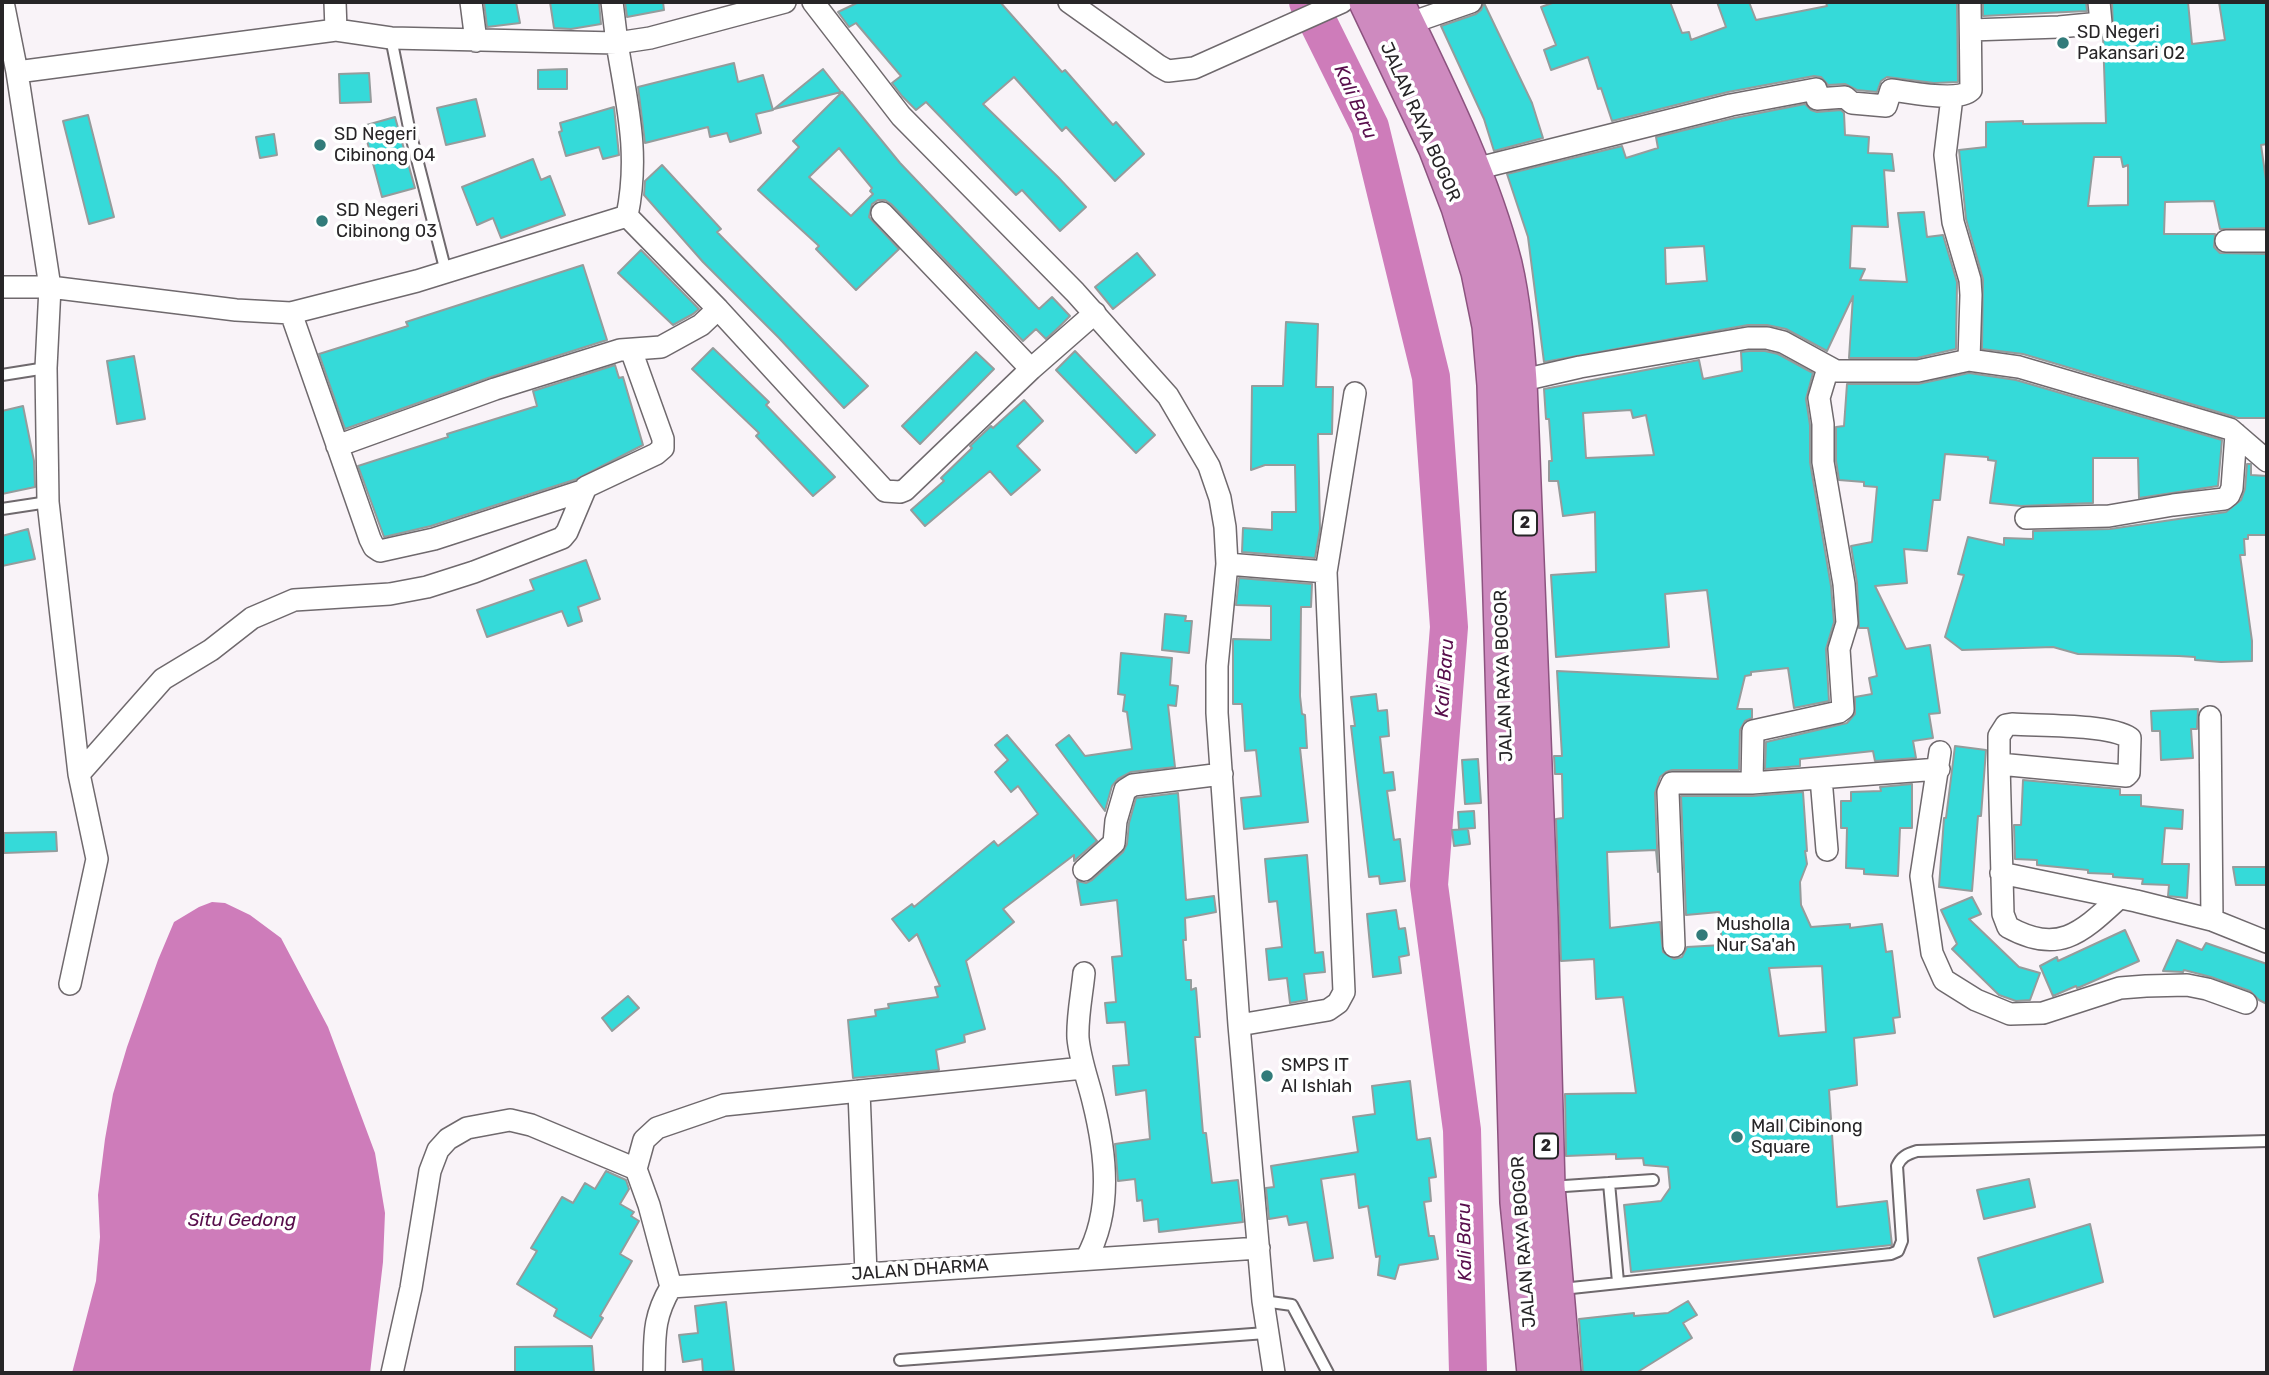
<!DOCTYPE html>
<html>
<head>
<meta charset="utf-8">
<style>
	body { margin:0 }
	#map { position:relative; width:2269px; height:1375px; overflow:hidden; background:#f9f3f8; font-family:Rubik,sans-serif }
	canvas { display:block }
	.frame { position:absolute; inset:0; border:4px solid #272527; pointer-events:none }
</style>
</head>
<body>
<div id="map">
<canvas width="2269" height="1375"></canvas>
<div class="frame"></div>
</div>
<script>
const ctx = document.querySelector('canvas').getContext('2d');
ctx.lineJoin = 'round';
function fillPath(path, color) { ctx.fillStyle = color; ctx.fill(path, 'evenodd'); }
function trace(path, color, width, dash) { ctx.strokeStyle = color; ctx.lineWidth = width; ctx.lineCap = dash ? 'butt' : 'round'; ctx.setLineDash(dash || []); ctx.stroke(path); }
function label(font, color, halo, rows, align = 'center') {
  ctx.font = font + ' Rubik,sans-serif'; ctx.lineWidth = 7; ctx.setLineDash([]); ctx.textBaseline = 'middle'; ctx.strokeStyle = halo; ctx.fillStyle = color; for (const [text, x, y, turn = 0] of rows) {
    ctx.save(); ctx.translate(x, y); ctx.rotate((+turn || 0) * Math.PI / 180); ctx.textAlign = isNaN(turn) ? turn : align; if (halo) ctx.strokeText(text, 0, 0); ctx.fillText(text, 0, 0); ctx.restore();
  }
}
fillPath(new Path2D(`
	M212,902L225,903L250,915L281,938L328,1027L375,1153L385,1213L383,1262L370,1373H72L96,1281L100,1237L98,1195L105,1139L113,1094L127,1047L158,960L174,922L199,907Z`), '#ce7cba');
trace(new Path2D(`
	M1308,2L1370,127L1431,377L1449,627L1429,885L1462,1130L1468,1373`), '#ce7cba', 38);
const building = new Path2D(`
	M484,2H516L520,23L487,27Z
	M550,2H599L601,24L571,29L554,28Z
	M625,2H663L664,10L627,17Z
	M859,2H1000L1062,72L1065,70L1113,125L1116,122L1144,154L1115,181L1066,127L1062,131L1014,77L983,104L1058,177L1086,207L1060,231L1022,190L1016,195L926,102L916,110L902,96L892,83L901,76L856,23L849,27L838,12Z
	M1555,2H1670L1682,33L1689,32L1691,40L1726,27L1717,2H1749L1756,20L1827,6L1826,2H1957L1958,82L1934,83L1887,77L1881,81L1877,92L1857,90L1845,84L1828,85L1821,77L1814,76L1728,92L1612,121L1601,88L1598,89L1588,57L1551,70L1544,50L1556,45L1541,7Z
	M1983,2H2086L2087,11L1983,16Z
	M2112,2H2188L2192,44L2225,40L2219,2H2267V144L2261,145L2267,187V228L2220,229L2214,201L2165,202L2164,234H2215L2214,247L2220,253L2267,254L2266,418H2238L2023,354L1982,349L1983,279L1966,219L1959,150L1986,147V122L2023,121V124L2106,123L2103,36L2109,33L2113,28ZM2094,157H2121L2123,167L2128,165V205L2088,206Z
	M1484,3L1532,103L1543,138L1494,151L1484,119L1441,26L1476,14L1481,10Z
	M734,63L738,82L763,75L773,110L756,114L761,133L730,142L727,133L710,137L708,127L645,143L638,87Z
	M567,69V89H538V70Z
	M823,69L841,92L774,109Z
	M369,73L371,102L340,103L339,74Z
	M842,92L900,163L1039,309L1052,297L1070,316L1059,327L1046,339L1036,329L1023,341L891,204L885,200H878L872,204L869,217L899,249L856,290L816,249L819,246L758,190L799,147L793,141ZM839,148L872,188L870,191L873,194L851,216L809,177Z
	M476,99L485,136L446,145L437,108Z
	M1805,104L1811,110L1817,112L1841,110L1844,113L1845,135L1869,137L1868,153L1892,154L1894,171L1884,170L1888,227L1852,226L1850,268L1865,269L1860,280L1907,282L1898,213L1924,212L1927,237L1943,235L1957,282L1956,349L1917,358H1849L1853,296L1827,351L1786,329L1767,325H1748L1544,362L1528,237L1507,174L1622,146L1626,158L1658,148L1656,137L1734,118ZM1704,246L1707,281L1666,284L1665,248Z
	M614,107L619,155L603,159L599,147L566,156L559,132L562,131L560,123Z
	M88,115L114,217L89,224L63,121Z
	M395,117L415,188L382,197L363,126Z
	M274,134L277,155L260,158L256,137Z
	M533,159L541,180L550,176L565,215L501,238L493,218L477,225L462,187Z
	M662,165L721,229L717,232L868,386L844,408L779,338L703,262L644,195L645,181Z
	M641,250L699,309L693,314L673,325L618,273Z
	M1137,253L1155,275L1113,309L1095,287Z
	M583,265L607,340L491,377L345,429L319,354L408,326L406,322Z
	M1286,322L1318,324L1316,387H1333L1332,434H1318L1320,529L1315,558L1242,552L1243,528L1272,530V512H1296L1295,465H1265L1251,470L1252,386H1283Z
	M713,348L769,402L766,405L835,477L813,496L756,436L759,433L692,369Z
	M1075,351L1155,435L1136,453L1056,370Z
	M1749,351H1765L1778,354L1813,373L1806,399L1810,425V462L1831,586L1834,622L1826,649L1829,701L1794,708L1788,668L1751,672V675L1745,676L1737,709H1752V718L1745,721L1740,730L1739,770H1672L1666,772L1660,777L1655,793L1658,872L1656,850L1607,852L1610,928L1660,922L1663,952L1674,959L1682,957L1687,947L1722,945L1719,912L1686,915L1681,796H1752L1803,792L1807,851H1805L1807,864L1800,882L1801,905L1811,927L1850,924V928L1882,924L1886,952L1892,951L1900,1017L1893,1018L1895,1033L1854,1038L1857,1085L1829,1090L1837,1207L1887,1201L1892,1245L1631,1272L1624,1205L1661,1201L1670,1188L1668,1167L1644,1165L1643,1158L1616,1159V1154L1566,1156L1565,1094L1636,1093L1623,997L1596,999L1594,959L1561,961L1556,819L1563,818L1562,774H1555L1554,756H1562L1557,671L1718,679L1707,590L1665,594L1669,647L1556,657L1551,575L1596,572L1595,512L1563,516L1558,481H1549V461H1552L1549,419H1546L1544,389L1699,360L1703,379L1742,371L1741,352ZM1631,410L1633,418L1646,415L1654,455L1586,458L1583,413ZM1822,966L1826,1032L1779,1036L1769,968Z
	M976,352L994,369L920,444L902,426Z
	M134,356L145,419L117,424L107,361Z
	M615,365L619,378L623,377L643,445L577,479L431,526L384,537L358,466L448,437L447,434L537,406L533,391Z
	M1969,373L2016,380L2222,440L2218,486L2139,498L2138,458H2093V503L2021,506L1990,503L1996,461L1988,460V457L1945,454L1940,500H1933L1927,551L1904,549L1907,583L1875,586L1906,649L1930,645L1940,713L1929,714L1933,738L1913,741L1916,758L1875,761L1873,751L1800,759V766L1765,769L1766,742L1847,723L1855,714V697L1872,694L1869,678L1877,676L1868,628H1859L1857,583L1851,546L1872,542L1877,487L1864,486V482L1839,480L1836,461V427L1844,426L1847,384H1918Z
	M1024,400L1043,421L1017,446L1040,470L1011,495L990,471L925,526L911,510L944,481L941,478L972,448L970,446L991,426L993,428Z
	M23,406L34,461L35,487L2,494V411Z
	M2247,464H2251V475L2267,476V535H2248V539H2244L2245,555H2240L2252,641V661L2221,662L2195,660V657L2179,656L2078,654L2053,647L1962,650L1945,637L1964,575L1958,574L1968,537L2004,545V538L2033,539V531L2110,529L2226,512L2241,500L2245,489Z
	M28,529L35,559L2,566V536Z
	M586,560L600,599L578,607L582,621L568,626L562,611L487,637L477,610L534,590L530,580Z
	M1239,578L1312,584L1311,607H1301L1300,696L1302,714L1305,715L1307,748H1300L1308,822L1244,829L1241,798L1261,796L1256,750L1245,751L1242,704H1233V639L1271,640V606L1236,605Z
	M1165,614L1186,616L1185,621H1192L1189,653L1162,650Z
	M1121,653L1172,658L1170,685L1178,686L1176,706L1168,705L1175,767L1131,772L1118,779L1112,786L1105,811L1056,745L1069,735L1085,756L1132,749L1127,712L1123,711L1125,695L1118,694Z
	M1376,694L1378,711L1387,710L1389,736L1380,737L1384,773L1393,772L1395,790L1387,791L1394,840L1400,839L1405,881L1380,884L1379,876L1369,877L1351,726H1355L1351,697Z
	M2198,709L2197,729H2191L2193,758L2161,760L2160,731H2152L2151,711Z
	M1007,735L1097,841L1074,861V855L1003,909L1014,922L966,961L985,1029L964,1035L965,1042L936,1050L939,1070L853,1078L848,1020L876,1016L875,1010L889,1008L888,1004L938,997L935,987L940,986L917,934L909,941L892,919L912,904L914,907L994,841L998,846L1038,814L1018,786L1011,792L995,772L1008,760L995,745Z
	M1955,746L1986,750L1981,816H1978L1972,891L1939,887L1944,818H1946Z
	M1478,759L1481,803L1465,804L1462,760Z
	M2023,780L2120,789V795H2141V806L2183,810L2182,829L2165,828L2162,864H2189L2187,898L2168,896L2169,885L2142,884L2143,879L2113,877V874L2088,873V870L2037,865V860L2015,859L2014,825H2021Z
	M1912,784V828H1900L1898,876L1864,874V869L1846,868L1847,828H1841V801H1851V792L1881,791L1880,787Z
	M1178,793L1186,900L1214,896L1216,912L1185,918L1186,940H1183L1186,980H1191V990L1196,988L1200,1037H1195L1203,1133H1206L1212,1183L1238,1180L1243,1222L1159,1232L1158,1219L1144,1221L1142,1200L1137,1201L1135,1179L1118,1181L1115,1144L1150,1139L1146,1090L1116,1095L1113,1066L1129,1065L1125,1022L1107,1023L1105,1003L1116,1002L1112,957L1122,956L1117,900L1081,905L1077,881L1086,883L1092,880L1123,852L1127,844L1129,823L1136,798Z
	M1474,811L1475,828L1459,829L1458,812Z
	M1468,829L1470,844L1454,846L1452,830Z
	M56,832L57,851L4,853V833Z
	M1307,855L1315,953L1323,952L1325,972L1304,974L1307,1000L1290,1003L1287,978L1269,980L1266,949L1282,947L1277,901L1269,902L1265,859Z
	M2233,867H2267V885H2236Z
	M1972,897L1981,914L1969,919L2019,967L2040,973L2030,1000L2016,1001L1999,995L1952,949L1957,944L1941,910Z
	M1396,910L1399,929L1405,928L1409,955L1399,957L1401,973L1373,977L1367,914Z
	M2125,930L2139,961L2080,987L2077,988L2076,986L2053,996L2040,966L2057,957L2058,961Z
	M2177,940L2202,950L2206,943L2267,964V1004L2259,1000L2250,991L2211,977L2184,970L2183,972L2163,971Z
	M628,996L639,1008L612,1031L602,1018Z
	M1410,1081L1417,1140L1430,1138L1436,1177L1429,1178L1431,1201L1424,1202L1429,1236H1434L1438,1259L1399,1265L1395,1279L1378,1275L1380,1256L1376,1257L1368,1206L1359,1208L1355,1174L1321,1179L1333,1258L1314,1261L1307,1222L1289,1225L1287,1216L1269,1219L1266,1188L1274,1187L1271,1166L1358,1152L1353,1117L1375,1114L1372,1086Z
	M606,1171L626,1180L629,1189L620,1204L634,1212L631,1216L639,1221L620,1254L632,1261L600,1316L603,1318L591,1338L554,1316L557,1309L517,1284L537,1251L531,1248L562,1197L573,1203L585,1183L595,1189Z
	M2029,1179L2035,1207L1984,1219L1977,1190Z
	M2090,1224L2103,1282L1994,1317L1978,1258Z
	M1688,1301L1697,1315L1683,1323L1692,1338L1636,1373H1583L1579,1319L1634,1313V1316L1668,1313Z
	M726,1302L734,1371L703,1373L702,1359L683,1362L679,1335L698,1333L695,1306Z
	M592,1346L594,1373H515V1347Z`);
fillPath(building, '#35dad9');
trace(building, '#959c9c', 2);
const service = new Path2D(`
	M391,38L409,128L446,272
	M2,375L46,368
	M2,509L48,502
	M1609,1183L1618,1282
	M1550,1187L1653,1180
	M1562,1289L1891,1254L1898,1251L1902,1241L1897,1166C1901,1157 1907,1154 1917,1151L2267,1141
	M1263,1301L1292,1305L1328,1373
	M900,1360L1266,1333`);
const minor = new Path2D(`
	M3,2L17,72L50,287L46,368L48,502L79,774
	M335,2L336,30
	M471,2L476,41
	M612,2L617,43L650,38L785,2
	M813,2L901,116L1075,292L1168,396L1209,466L1220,498L1225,527L1227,564L1217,666V713L1239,1025L1263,1301L1274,1373
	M1069,2L1159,66L1168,71L1194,68L1342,2
	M1396,28L1471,2
	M1971,30L2059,27L2101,23L2099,2
	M17,72L336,30L391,38L617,43C627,105 640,153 627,216
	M1952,97L1945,155L1953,222L1970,280L1971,295L1969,360
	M1471,170L1731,105L1816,89L1817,99L1845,97L1852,103L1886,106L1891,90C1911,92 1957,103 1971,90L1970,2
	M882,213L1031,369
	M2226,241H2267
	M2,287H50L236,310L291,313L417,281L627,216L718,309L885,491L900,492L905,490L1031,369L1095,313
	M291,313L370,539L374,547L380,551L434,539L582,491
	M1510,383L1580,367L1748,338H1767L1783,342L1836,371H1918L1969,360L2019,367L2230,429L2267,461
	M337,446L495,389L620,350L661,347L701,325L718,309
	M2026,518L2109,516L2173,505L2224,499L2229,495L2232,488L2236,434
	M1227,564L1326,572
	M2210,717L2212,920
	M1940,752L1921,876L1932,953L1944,980L1976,1000L2010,1014L2043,1013L2120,988L2146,986L2187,985L2207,989L2246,1003
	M1999,764L2126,776L2129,773L2130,738C2108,724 2040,726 2012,724L2006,725L1999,736V764L2003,914L2008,927C2059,955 2081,933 2119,898
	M1821,778L1827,850
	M1752,783L1753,731L1839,712L1843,709L1839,649L1847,623L1844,584L1823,462V424L1819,398L1828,368
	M1084,870L1114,843L1116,821L1125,790L1133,785L1222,774
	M2001,873L2136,901L2212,920L2267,942
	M1674,946L1668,792L1672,783H1752L1939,769
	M1084,973C1082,994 1077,1017 1078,1038C1080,1060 1088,1080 1093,1101C1106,1153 1113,1211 1086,1259
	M70,984L97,859L79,774L163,679L211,650L252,618L294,600L390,594L427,587L474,572L562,538L567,532L586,487L656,454L663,448V439L631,350
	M1239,1025L1328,1010L1338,1003L1344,992L1326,572L1355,393
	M859,1091L866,1274
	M671,1287L649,1205L636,1169L644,1140L657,1128L724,1105L1083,1068
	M671,1287L1259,1248
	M392,1373L411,1288L430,1171L438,1150L448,1139L467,1128L510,1120L531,1125L636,1169
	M654,1373C655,1338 652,1319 671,1287`);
const trunk = new Path2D(`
	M1367,2L1436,147L1459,207L1479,272L1490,326L1495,385L1518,1202L1535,1373
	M1396,2C1436,85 1481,174 1504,264C1513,303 1516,342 1519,381L1540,918L1547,1187L1563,1373`);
trace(service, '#6f696d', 14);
trace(minor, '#6f696d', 24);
trace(trunk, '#8c537f', 38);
trace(service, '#fff', 10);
trace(minor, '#fff', 21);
trace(trunk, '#ce8abf', 35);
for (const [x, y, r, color] of [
	[2063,43,7,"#327b7a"],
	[320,145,7,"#327b7a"],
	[322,221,7,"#327b7a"],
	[1702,935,7,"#327b7a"],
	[1267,1076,7,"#327b7a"],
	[1737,1137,7,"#327b7a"]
]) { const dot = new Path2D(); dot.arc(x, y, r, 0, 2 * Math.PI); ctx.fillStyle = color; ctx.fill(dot); trace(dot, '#fff', 2.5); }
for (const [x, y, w] of [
	[1525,523,24],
	[1546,1146,24]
]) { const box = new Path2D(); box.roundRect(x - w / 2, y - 12.5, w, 25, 5); ctx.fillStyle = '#fff'; ctx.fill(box); trace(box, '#272527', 2); }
label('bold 16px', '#272527', null, [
	["2",1525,523],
	["2",1546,1146]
]);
label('18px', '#272527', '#fff', [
	["SD Negeri",2077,33],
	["Pakansari 02",2077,54],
	["SD Negeri",334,135],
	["Cibinong 04",334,156],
	["SD Negeri",336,211],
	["Cibinong 03",336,232],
	["Musholla",1716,925],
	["Nur Sa'ah",1716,946],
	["SMPS IT",1281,1066],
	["Al Ishlah",1281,1087],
	["Mall Cibinong",1751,1127],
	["Square",1751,1148]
], 'left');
label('18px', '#272527', '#fff', [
	["JALAN RAYA BOGOR",1420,122,66],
	["JALAN RAYA BOGOR",1504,676,-92],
	["JALAN RAYA BOGOR",1524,1242,-94],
	["JALAN DHARMA",920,1270,-4]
]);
label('italic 19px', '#580e4c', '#fff', [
	["Kali Baru",1355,102,66],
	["Kali Baru",1445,678,-86],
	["Situ Gedong",242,1221],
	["Kali Baru",1465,1242,-91]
]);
</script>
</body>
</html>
